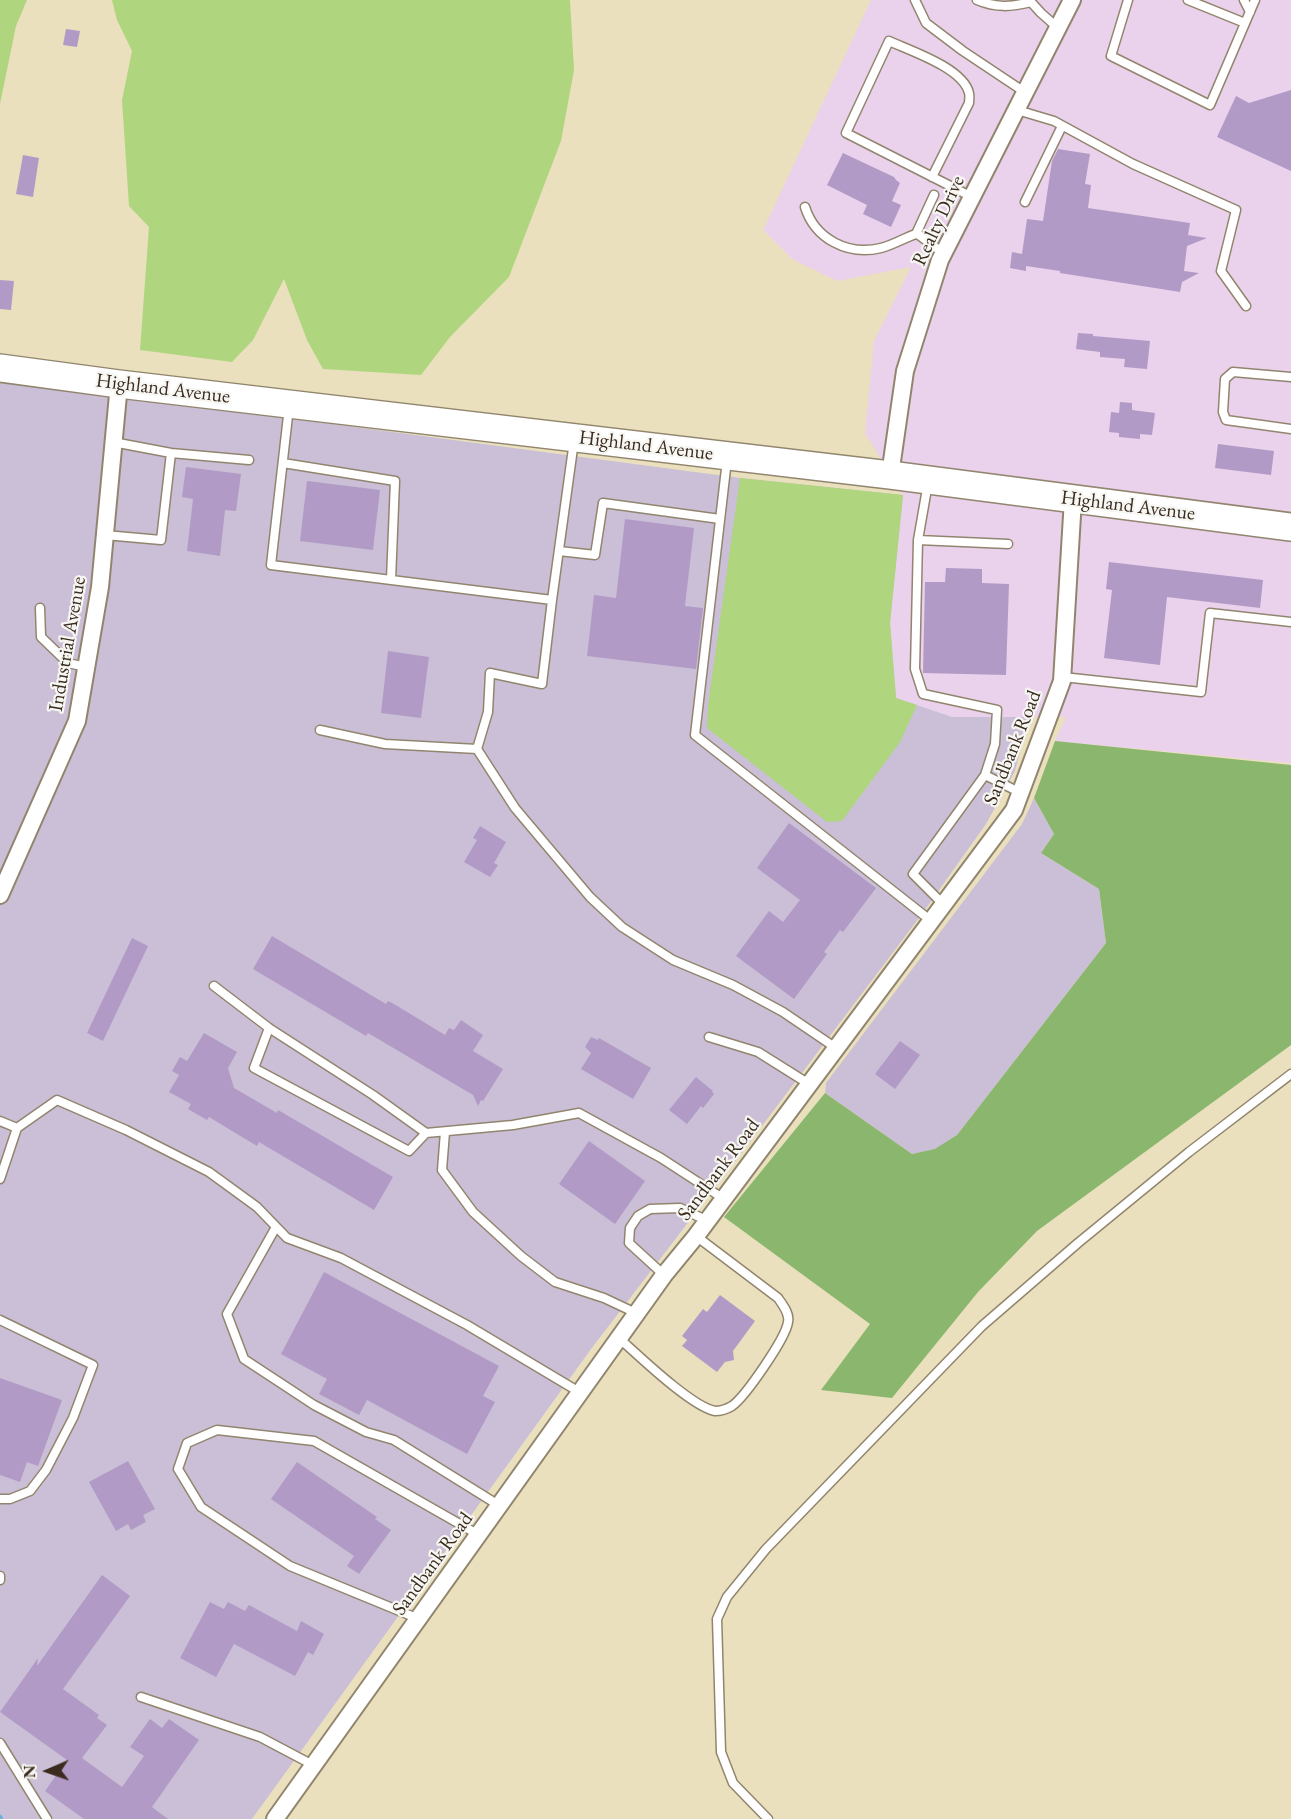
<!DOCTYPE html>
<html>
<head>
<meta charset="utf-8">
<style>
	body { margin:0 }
	#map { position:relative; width:1291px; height:1819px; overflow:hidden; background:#eae0bd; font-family:"EB Garamond",serif }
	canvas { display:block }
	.north { position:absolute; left:18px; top:1741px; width:60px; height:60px; -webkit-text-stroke:4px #f6f6f2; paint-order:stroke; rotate:268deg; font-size:16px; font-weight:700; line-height:24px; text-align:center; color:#3b2a1e }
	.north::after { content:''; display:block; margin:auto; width:21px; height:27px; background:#3b2a1e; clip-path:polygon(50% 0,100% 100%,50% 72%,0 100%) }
</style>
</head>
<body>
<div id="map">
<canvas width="1291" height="1819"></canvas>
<div class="north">N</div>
</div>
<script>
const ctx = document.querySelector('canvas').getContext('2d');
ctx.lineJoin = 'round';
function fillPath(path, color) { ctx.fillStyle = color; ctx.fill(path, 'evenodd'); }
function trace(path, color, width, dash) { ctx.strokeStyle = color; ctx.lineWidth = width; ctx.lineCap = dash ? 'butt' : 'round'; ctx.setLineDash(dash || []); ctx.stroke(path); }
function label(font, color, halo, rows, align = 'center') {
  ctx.font = font + ' "EB Garamond",serif'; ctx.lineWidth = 4.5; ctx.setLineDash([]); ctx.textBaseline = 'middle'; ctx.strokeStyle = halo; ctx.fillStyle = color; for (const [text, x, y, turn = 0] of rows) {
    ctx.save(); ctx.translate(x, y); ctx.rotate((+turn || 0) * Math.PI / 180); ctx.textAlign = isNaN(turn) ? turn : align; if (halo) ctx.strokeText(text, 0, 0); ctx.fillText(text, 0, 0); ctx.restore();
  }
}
fillPath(new Path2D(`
	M871,0H1291V763L1055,741L1066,717H952L896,699L890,623L903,495L865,433L874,341L911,267L837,281L792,259L763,230Z`), '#ead1ec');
fillPath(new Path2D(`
	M0,380L740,478L903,495L890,623L896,698L952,717H1029L1015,771L986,824L922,914L746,1147L591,1349L252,1819H0Z
	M1034,798L1054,834L1041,853L1099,889L1106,943L957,1135L935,1150L912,1154L825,1093L826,1083L1022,824Z`), '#cabfd6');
fillPath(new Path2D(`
	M0,0H27L16,26L0,104Z
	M112,0H570L574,70L561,141L509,277L450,337L421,375L323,369L307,340L284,279L253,340L232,362L140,350L149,227L129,206L122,100L132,51L117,20Z
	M740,478L903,495L890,623L896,698L917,705L900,742L842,821L827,822L707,728L708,705Z`), '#afd57f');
fillPath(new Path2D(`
	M1055,741L1291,765V1045L1037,1231L978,1292L892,1398L821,1390L870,1324L724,1217L825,1093L912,1154L935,1149L957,1135L1106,943L1099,889L1041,853L1054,834L1034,798Z`), '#8bb66e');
trace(new Path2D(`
	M0,1817L1,1819`), '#6ab1e1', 4.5);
fillPath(new Path2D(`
	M66,29L80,31L77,47L63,45Z
	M1291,90V171L1217,137L1236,96L1249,103Z
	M1058,149L1090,154L1085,184L1091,185L1088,208L1190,223L1188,235L1207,238L1187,246L1184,271L1199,273L1182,282L1180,292L1060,273V271L1026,266V271L1010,268L1012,252L1022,254L1027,219L1043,221L1052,161Z
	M843,153L894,177L896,180L900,183L892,201L901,205L891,227L863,214L867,205L827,185Z
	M23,155L39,158L33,197L16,194Z
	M0,280L14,281L11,310L0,309Z
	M1078,333L1093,334V336L1150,341L1147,369L1124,367L1125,359L1100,357V352L1076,349Z
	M1120,402L1132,403V410L1155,413L1152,435L1140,434V439L1119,437V433L1109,432L1111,412L1119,413Z
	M1218,444L1274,451L1271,475L1215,468Z
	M186,467L241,474L236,511L225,510L220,556L187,551L193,499L182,497Z
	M307,481L380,490L373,550L300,541Z
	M625,519L694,528L685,606L703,608L696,669L587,656L594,595L616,598Z
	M1109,562L1263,580L1260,608L1167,597L1160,665L1104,658L1112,590L1106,589Z
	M946,568L982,569V583L1009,584L1006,675L923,673L925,582H945Z
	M388,651L429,657L421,718L381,713Z
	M789,823L876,888L843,932L840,930L824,952L827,954L794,999L736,956L769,911L783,922L800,900L757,868Z
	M480,826L506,842L494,863L498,865L490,877L464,862L477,840L473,838Z
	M272,936L386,1004L388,1001L394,1004L445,1035L449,1028L454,1030L461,1020L483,1035L473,1051L503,1069L483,1101L481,1100L478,1106L473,1095L368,1033L366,1036L253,969Z
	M132,938L148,946L103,1041L87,1033Z
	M204,1033L237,1052L228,1068L234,1088L277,1113L278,1110L393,1177L374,1210L259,1142L257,1146L209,1117L207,1120L188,1109L191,1104L169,1092L179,1075L172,1071L180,1057L187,1061Z
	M591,1037L598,1040L599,1038L651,1068L633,1099L581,1069L591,1053L585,1047Z
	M900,1041L920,1055L895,1089L875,1074Z
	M696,1077L713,1091L712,1092L714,1094L703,1108L701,1106L687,1124L669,1110Z
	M589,1141L645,1181L615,1224L559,1184Z
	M324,1272L499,1366L483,1396L495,1402L467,1454L367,1400L359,1415L319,1394L327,1379L281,1354Z
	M720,1295L755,1321L733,1351L734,1360L725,1362L717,1372L682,1346L687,1340L682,1336L703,1309L707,1312Z
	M0,1378L62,1400L38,1466L27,1462L20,1482L0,1475Z
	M128,1461L155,1509L143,1515L146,1522L131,1530L128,1524L116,1531L89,1482Z
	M297,1462L377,1517L375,1519L391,1530L359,1574L347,1566L354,1556L271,1499Z
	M102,1575L130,1596L63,1689L99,1715L97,1718L107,1725L82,1758L122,1787L144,1756L130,1747L150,1719L162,1728L169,1719L199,1740L152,1807L168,1819H84L45,1791L67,1760L0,1712L38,1658L37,1666Z
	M210,1602L224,1609L228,1602L245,1611L249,1605L297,1631L301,1621L324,1634L313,1655L308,1652L295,1676L234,1644L216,1677L180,1658Z`), '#b19bc6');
const service = new Path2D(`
	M915,0L926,23L963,51L1026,93
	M977,0C996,8 1011,7 1031,2L1041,13L1058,28
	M1128,0L1111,56L1210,105L1255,0
	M1188,0L1245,23
	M1244,0L1250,12
	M1017,110L1054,121L1133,164L1236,210L1221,271L1246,306
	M932,177L969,103C969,102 970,94 969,93C963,68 911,51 889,41L846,133L972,197
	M1025,202L1062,126
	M805,207C815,239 848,256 881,248C893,245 904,238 916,234L919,235L943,253
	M916,234L934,195
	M1291,377L1233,372L1225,379L1223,412L1226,420L1291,429
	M289,407L271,565L552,600L574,441
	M113,442L171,453L249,460
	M727,460L695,735L930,920
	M283,463L395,481L391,580
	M928,483L918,540L915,669L923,694L997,710L995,744L985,775L913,874L943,904
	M105,535L161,540L171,453
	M918,540L1008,544
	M559,551L595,555L603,503L720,519
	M40,608L41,637L68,663L86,667
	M1063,677L1201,692L1210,613L1291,622
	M320,730L385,744L477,749L488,712L490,673L542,684L552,600
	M477,749L515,808L590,897L622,927L673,960L733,985L783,1012L836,1048
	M985,775L1021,793
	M214,986L269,1028L373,1095L426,1133L513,1125L579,1113L661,1158L724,1199
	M269,1028L254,1068L409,1151L426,1133
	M709,1037L758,1052L809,1084
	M0,1121L17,1128
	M445,1132L442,1170L473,1212L521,1256L555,1282L604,1298L638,1314
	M0,1179L17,1128L57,1100L126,1130L209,1172L257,1207L287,1238L341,1258L467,1325L581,1393
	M276,1227L227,1314L244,1359L314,1405L366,1432L394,1440L500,1506
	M664,1275L629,1243L630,1228L638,1216L650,1209L680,1208L708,1221
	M0,1320L93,1365L73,1418L46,1470L30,1491L10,1499H0
	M620,1339C639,1356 692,1407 715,1411C721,1411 727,1409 732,1406C745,1397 786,1338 788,1322C790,1314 783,1305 778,1298L696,1236
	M0,1576V1580
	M419,1619L290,1566L201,1507L178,1469L187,1443L217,1430L314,1441L479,1535
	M141,1697L260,1737L313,1765
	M0,1743L47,1819
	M768,1819L733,1783L721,1752L717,1619L727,1597L766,1549L982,1326L1078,1243L1189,1152L1291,1074`);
const minor = new Path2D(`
	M890,475L905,371L940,260L1072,0
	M0,895L77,721L100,587L119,384
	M275,1819L664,1275L696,1236L1014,810L1062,681L1073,499`);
const trunk = new Path2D(`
	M0,368L119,384L890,475L1291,527`);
trace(service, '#92856e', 11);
trace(minor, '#92856e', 20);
trace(trunk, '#92856e', 30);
trace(service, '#fff', 8);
trace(minor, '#fff', 16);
trace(trunk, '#fff', 27);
label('20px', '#3b2a1e', '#f6f6f2', [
	["Realty Drive",939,221,-65],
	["Highland Avenue",163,389,7],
	["Highland Avenue",646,446,7],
	["Highland Avenue",1128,506,7],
	["Industrial Avenue",68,644,-80],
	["Sandbank Road",1013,748,-68],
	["Sandbank Road",719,1170,-53],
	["Sandbank Road",433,1564,-54]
]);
</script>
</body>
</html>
